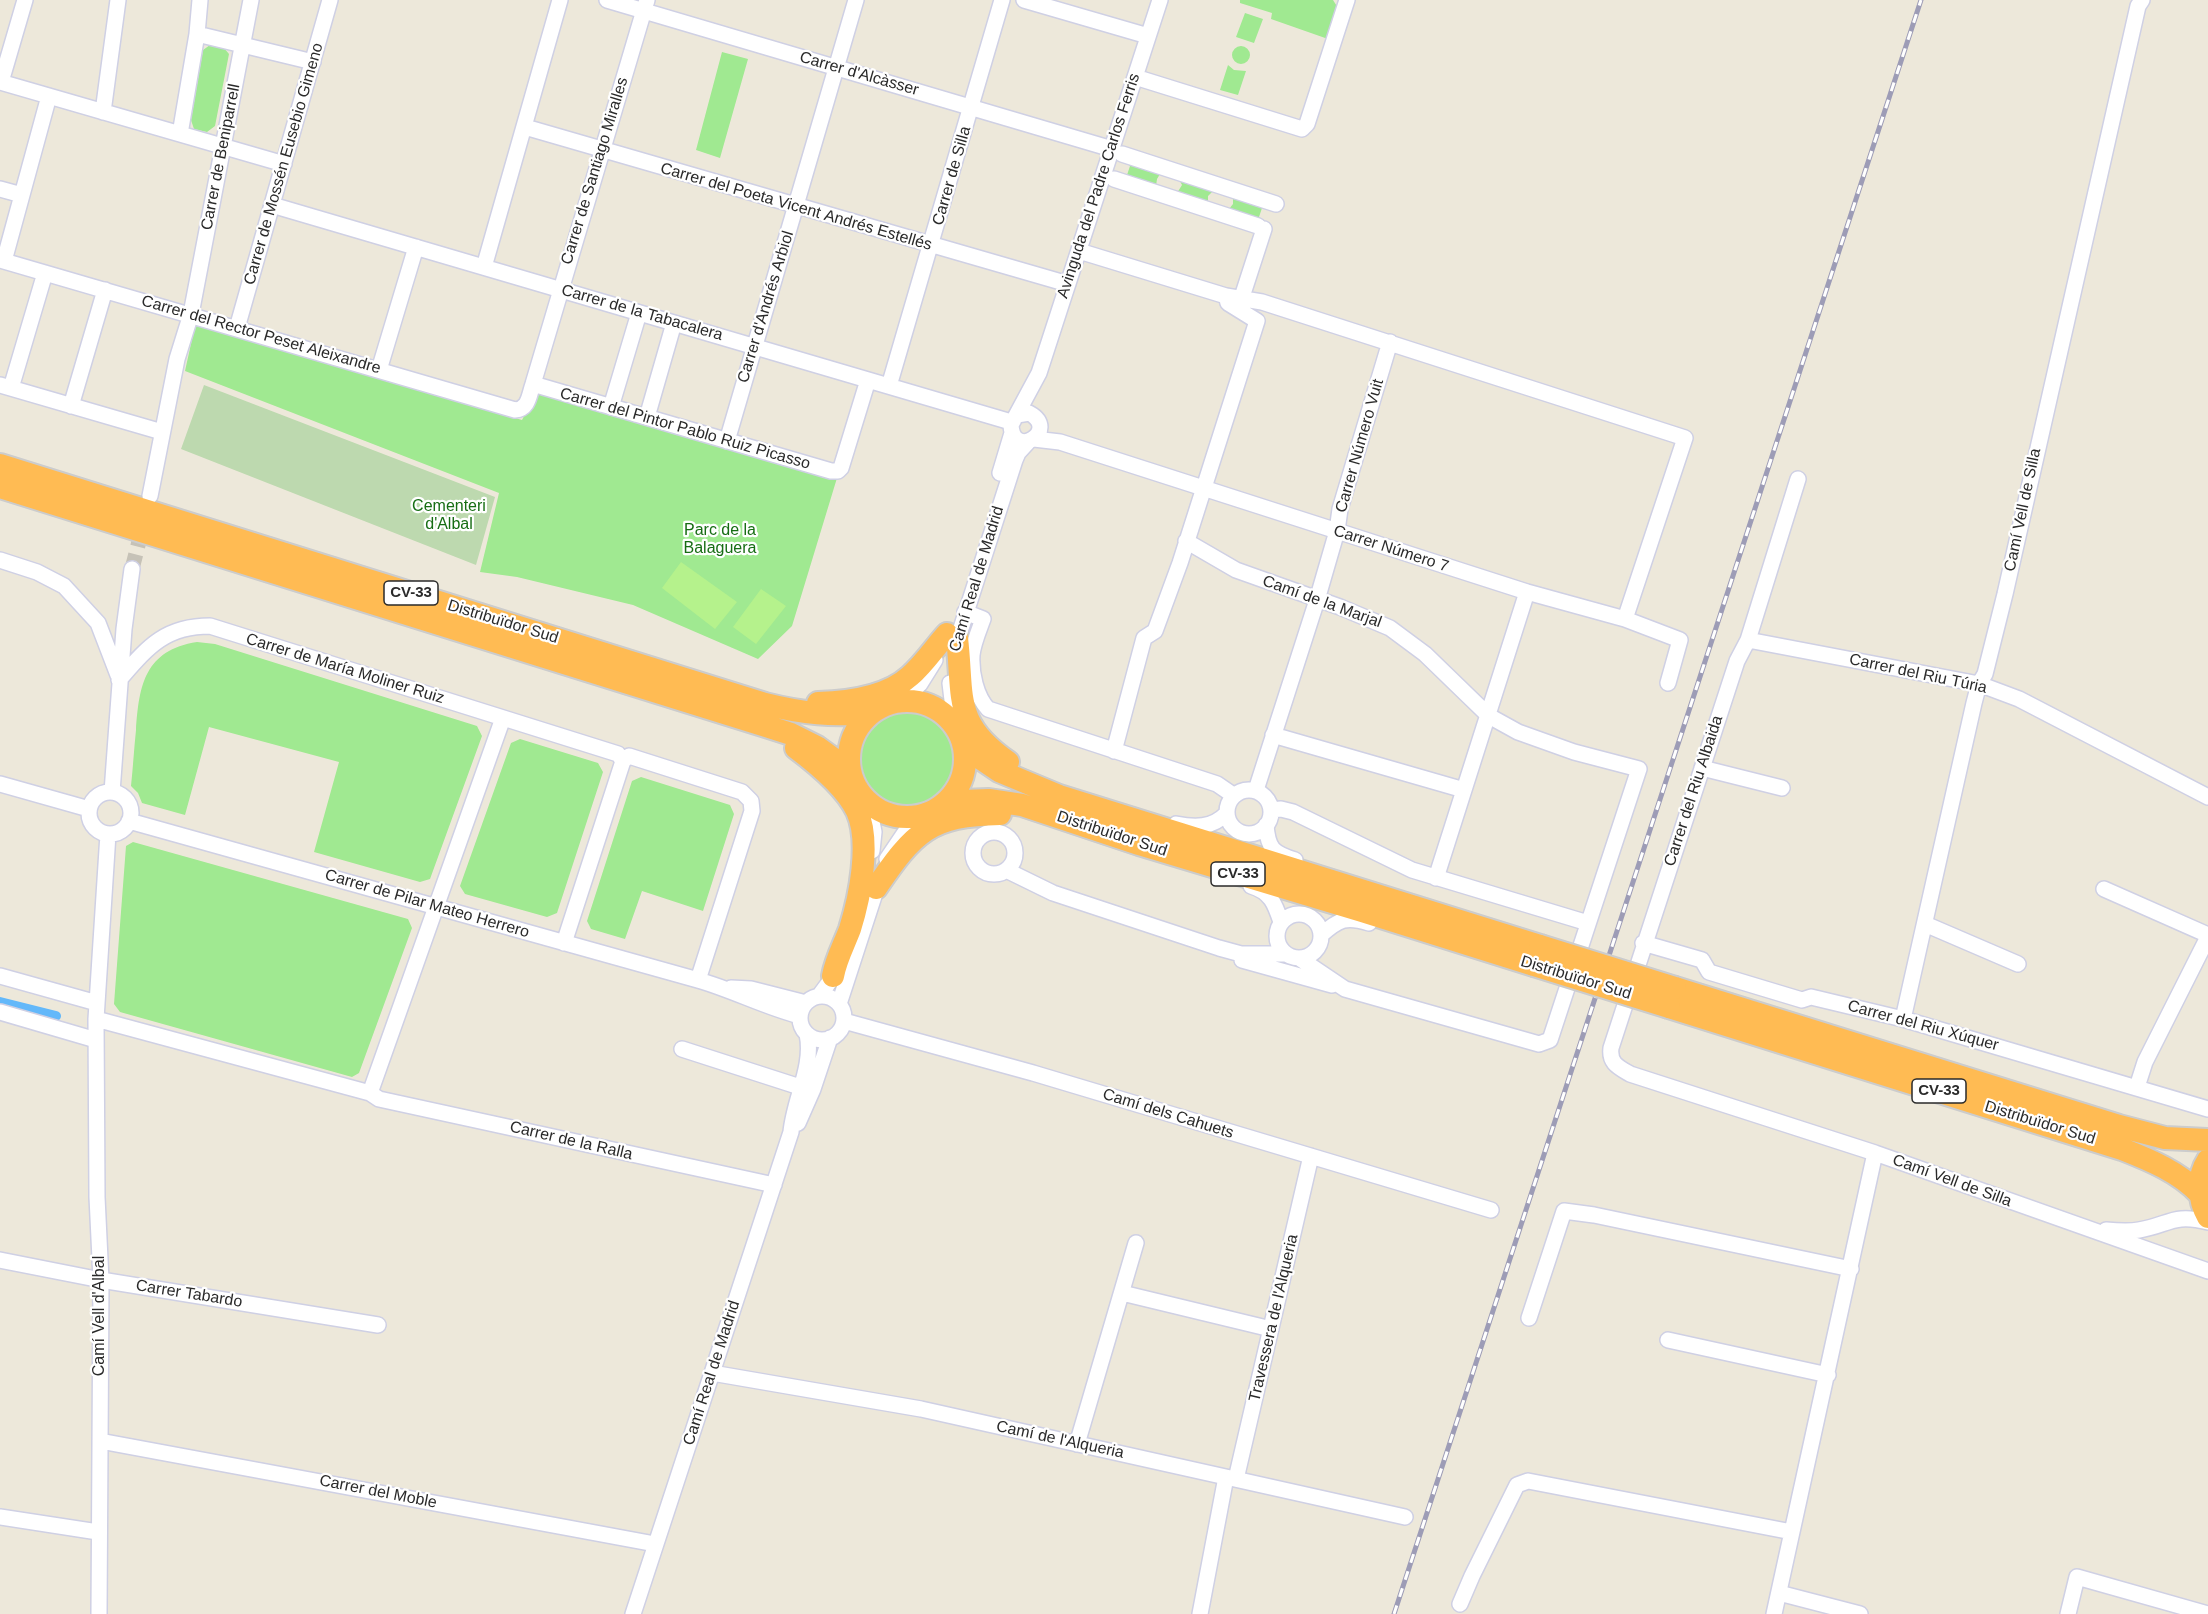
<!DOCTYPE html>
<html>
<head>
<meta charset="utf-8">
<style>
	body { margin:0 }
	canvas { display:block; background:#ede8da }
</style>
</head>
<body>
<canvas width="2208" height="1614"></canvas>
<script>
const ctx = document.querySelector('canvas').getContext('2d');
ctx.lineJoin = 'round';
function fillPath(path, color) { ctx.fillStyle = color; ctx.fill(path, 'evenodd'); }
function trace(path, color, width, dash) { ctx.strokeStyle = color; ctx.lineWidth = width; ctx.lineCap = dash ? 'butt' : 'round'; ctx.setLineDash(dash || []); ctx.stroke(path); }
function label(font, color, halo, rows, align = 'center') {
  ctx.font = font + ' Arial,sans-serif'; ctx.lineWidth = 4.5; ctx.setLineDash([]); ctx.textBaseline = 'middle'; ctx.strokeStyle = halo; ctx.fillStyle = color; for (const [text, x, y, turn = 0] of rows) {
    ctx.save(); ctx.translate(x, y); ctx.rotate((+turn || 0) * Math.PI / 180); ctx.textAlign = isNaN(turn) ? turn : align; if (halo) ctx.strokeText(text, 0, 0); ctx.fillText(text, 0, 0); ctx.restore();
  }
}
fillPath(new Path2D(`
	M1240,0H1333L1338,8L1328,39L1271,19L1272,13L1240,3Z
	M1245,13L1263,19L1254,43L1236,37Z
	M210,45L224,48L229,54L215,126L207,132L194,129L191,120L203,50Z
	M1232 55a9 9 0 1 1 18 0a9 9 0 1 1-18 0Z
	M722,52L748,59L720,158L696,150Z
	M1228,65L1234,70L1246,71L1238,95L1220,90Z
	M1128,161L1160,174L1157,179L1156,186L1122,179L1124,174L1127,175L1130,166L1127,164Z
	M1179,179L1214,190L1208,196V203L1177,193L1182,185Z
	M1233,197L1267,205L1266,209L1262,208L1259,217L1262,219L1261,223L1229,209L1233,204Z
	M196,321L320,361L522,420L538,390L837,478L792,626L758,659L633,605L517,577L480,572L499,493L185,371Z
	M197,642L215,644L477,726L482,736L430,879L420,882L314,852L339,762L209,727L185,815L142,803L138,793L131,786C133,767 134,749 136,730C139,685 145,650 197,642Z
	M858 758a49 49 0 1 1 98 0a49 49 0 1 1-98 0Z
	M520,739L598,763L603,772L557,913L547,917L465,894L460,886L511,743Z
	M641,777L730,805L734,814L703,911L642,891L625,939L591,929L587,921L632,781Z
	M133,842L408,919L412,928L359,1073L352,1077L120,1012L114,1004L126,846Z`), '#a0e991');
fillPath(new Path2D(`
	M204,385L495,497L476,565L181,449Z`), '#bdd9af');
fillPath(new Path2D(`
	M681,562L737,602L715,629L662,588Z
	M761,589L786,606L756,644L733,627Z`), '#b5f28c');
trace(new Path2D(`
	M0,1002L56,1016`), '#63b8fa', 10);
trace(new Path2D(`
	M132,569L144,522`), '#c6c2b7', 15, [15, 8]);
const minor = new Path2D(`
	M607,0L1112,149
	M1024,0L1148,36
	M197,34L313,62
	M1135,77L1302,129L1307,124L1347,0
	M0,82L284,164
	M1,82L25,0
	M103,112L118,0
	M525,127L1068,284
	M180,134L197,34L200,0
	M1122,154L1276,204
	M1114,179L1258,226
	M0,189L22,195
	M272,205L1011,422
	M1079,251L1226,296L1262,302L1685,438L1625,619
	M0,260L515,410C529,409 529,395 533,384L647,0
	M4,261L49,96
	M484,267L560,0
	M1242,297L1264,229
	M237,328L330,0
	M379,370L416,247
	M533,384L831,471H838L841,468L868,380
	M0,385L162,432
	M889,386L1002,0
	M11,388L45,273
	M71,406L105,290
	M611,407L639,313
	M1017,415L1029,413C1061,430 1013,461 1011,425L1039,373L1160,0
	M647,417L674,323
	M1034,439L1060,442L1527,592L1625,619L1680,640L1668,683
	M727,441L856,0
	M1000,473L1012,433
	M1798,479L1748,640L1737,661L1611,1048C1609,1063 1618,1067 1630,1074L1875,1153L2208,1271
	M150,496L177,359L191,314L251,0
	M1186,541L1236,570L1340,607L1390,628L1425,654L1489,716L1518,732L1574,752L1639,769L1550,1040L1539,1044L1345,989L1299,958
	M0,560L37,572L64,586L98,623L118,675
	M965,612L983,619C979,630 973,644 972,655C971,673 976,696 988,709L1217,784L1233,795
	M1748,640L1979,684L2019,699L2208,797
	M955,647L1015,460L1018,453L1029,441
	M119,680C147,648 164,626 210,626L618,754L623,761
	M950,683L955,725
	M903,701L920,684L935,660
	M1273,735L1464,790
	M1114,751L1144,638L1155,631L1180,563L1257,321L1228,303L1226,296
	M623,761L629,756L742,792L751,801L752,811L698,980
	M1702,768L1782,788
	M0,784L89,809
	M1227 812a22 22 0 1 1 44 0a22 22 0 1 1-44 0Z
	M1256,790L1317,600L1337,531L1340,509L1390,342
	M112,792L124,629L132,569
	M89 813a21 21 0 1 1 42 0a21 21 0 1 1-42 0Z
	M868,801L874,832L872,851
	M1271,810L1281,809L1293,812L1412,870L1588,923
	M129,821L698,980C733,990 765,1007 800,1016
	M1176,824C1195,828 1212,828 1226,814
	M1266,825C1268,849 1273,853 1295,860
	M973 853a21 21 0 1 1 42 0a21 21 0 1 1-42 0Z
	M887,859L916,816
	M1006,870L1053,893L1219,948L1241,954H1286
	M1436,878L1527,592
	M1251,886C1271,892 1275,904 1281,922
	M2104,889L2208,935
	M1277 936a22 22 0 1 1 44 0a22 22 0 1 1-44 0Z
	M1925,924L2018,964
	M1321,935C1339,919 1346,916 1369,923
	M564,943L623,761
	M1643,943L1702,960L1709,972L1802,1000L1811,997L1903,1019L2208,1109
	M1242,960L1332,985
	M0,976L97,1003
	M731,988L751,989L806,1003
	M819,996L839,969
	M800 1018a22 22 0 1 1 44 0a22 22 0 1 1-44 0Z
	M839,1004L879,881
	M0,1012L96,1040
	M96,1019L370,1093L379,1099L774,1185
	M1903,1019L1974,703L1979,684L1985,674L2005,594L2138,6L2142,0
	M844,1021L1033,1073L1491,1210
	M682,1049L800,1087
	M2137,1087L2145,1062L2208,937
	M370,1093L503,718
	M798,1123L813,1089L830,1038
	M2106,1230C2117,1231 2128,1232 2139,1230C2169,1225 2173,1213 2208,1222
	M0,1260L101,1280L378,1325
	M1122,1293L1271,1329
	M1529,1318L1564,1211L1594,1215L1851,1269
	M1668,1340L1828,1375
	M712,1373L921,1409L1405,1517
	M100,1441L655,1544
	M1077,1444L1136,1243
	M1236,1479L1311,1156
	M0,1517L98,1532
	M1779,1593L1860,1614
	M1460,1604L1472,1576L1517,1485L1528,1481L1792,1532
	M99,1614L101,1280L97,1197L96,1019L108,834
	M633,1614L791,1132C794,1099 814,1066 807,1034
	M1200,1614L1226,1477
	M1774,1614L1875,1153
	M2068,1614L2077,1577L2208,1614`);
const highway = new Path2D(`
	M0,465L765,704C801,713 834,717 872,712
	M0,487L766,726L791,734L817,747L850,771
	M957,638C964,697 952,723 1008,762
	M849 759a58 58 0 1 1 116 0a58 58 0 1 1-116 0Z
	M818,703C848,702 887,697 910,676C924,664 935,647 947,634
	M796,748C816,763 846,788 857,811C871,842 860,897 850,929C844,945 836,959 833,976
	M965,748L999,771L1059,796L1540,946
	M941,806L963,801L989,800L1022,805L1139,844L1362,911L1534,965
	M876,888C914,832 930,815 1000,814
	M1675,988L2119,1126L2165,1138L2208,1140
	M1669,1007L2122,1149C2150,1160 2179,1172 2200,1194
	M2208,1160C2197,1177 2198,1199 2208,1217`);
trace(minor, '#cfd0e4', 18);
trace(highway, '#ccc', 26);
trace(minor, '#fff', 15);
trace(highway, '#ffbb53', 22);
const rail = new Path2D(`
	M1394,1614L1921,0`);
trace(rail, '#9d9cb6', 5);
trace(rail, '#fff', 3, [9]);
const highwayBridge = new Path2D(`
	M1540,946L1675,988
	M1534,965L1669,1007`);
trace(highwayBridge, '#ccc', 26, []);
trace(highwayBridge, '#ffbb53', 22);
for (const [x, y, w] of [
	[411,593,54],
	[1238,874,54],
	[1939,1091,54]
]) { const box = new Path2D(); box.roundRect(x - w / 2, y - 12, w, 24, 4.5); ctx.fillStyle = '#fff'; ctx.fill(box); trace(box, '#2a2a2a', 1.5); }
label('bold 15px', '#2a2a2a', null, [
	["CV-33",411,593],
	["CV-33",1238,874],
	["CV-33",1939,1091]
]);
label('16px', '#2a2a2a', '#fff', [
	["Carrer d'Alcàsser",859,74,16],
	["Carrer de Beniparrell",221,157,-79],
	["Carrer de Mossén Eusebio Gimeno",284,164,-74],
	["Carrer de Santiago Miralles",595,171,-73],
	["Carrer de Silla",952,176,-74],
	["Avinguda del Padre Carlos Ferris",1099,186,-72],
	["Carrer del Poeta Vicent Andrés Estellés",796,207,16],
	["Carrer d'Andrés Arbiol",766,307,-73],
	["Carrer de la Tabacalera",642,313,16],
	["Carrer del Rector Peset Aleixandre",261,335,16],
	["Carrer del Pintor Pablo Ruiz Picasso",685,429,16],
	["Carrer Número Vuit",1360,446,-74],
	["Camí Vell de Silla",2023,510,-78],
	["Carrer Número 7",1391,549,18],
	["Camí Real de Madrid",977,579,-73],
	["Camí de la Marjal",1322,602,20],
	["Distribuïdor Sud",503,622,17],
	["Carrer de María Moliner Ruiz",345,669,17],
	["Carrer del Riu Túria",1918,674,12],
	["Carrer del Riu Albaida",1694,791,-72],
	["Distribuïdor Sud",1112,834,18],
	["Carrer de Pilar Mateo Herrero",427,904,16],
	["Distribuïdor Sud",1576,978,17],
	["Carrer del Riu Xúquer",1923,1026,15],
	["Camí dels Cahuets",1168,1114,17],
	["Distribuïdor Sud",2040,1123,17],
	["Carrer de la Ralla",571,1141,13],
	["Camí Vell de Silla",1952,1181,20],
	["Carrer Tabardo",189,1294,9],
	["Camí Vell d'Albal",100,1316,-90],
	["Travessera de l'Alqueria",1274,1318,-77],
	["Camí Real de Madrid",712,1373,-72],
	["Camí de l'Alqueria",1060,1440,12],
	["Carrer del Moble",378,1492,11]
]);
label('16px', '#166d13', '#fff', [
	["Cementeri",449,507],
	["d'Albal",449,525],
	["Parc de la",720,531],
	["Balaguera",720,549]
]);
</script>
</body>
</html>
